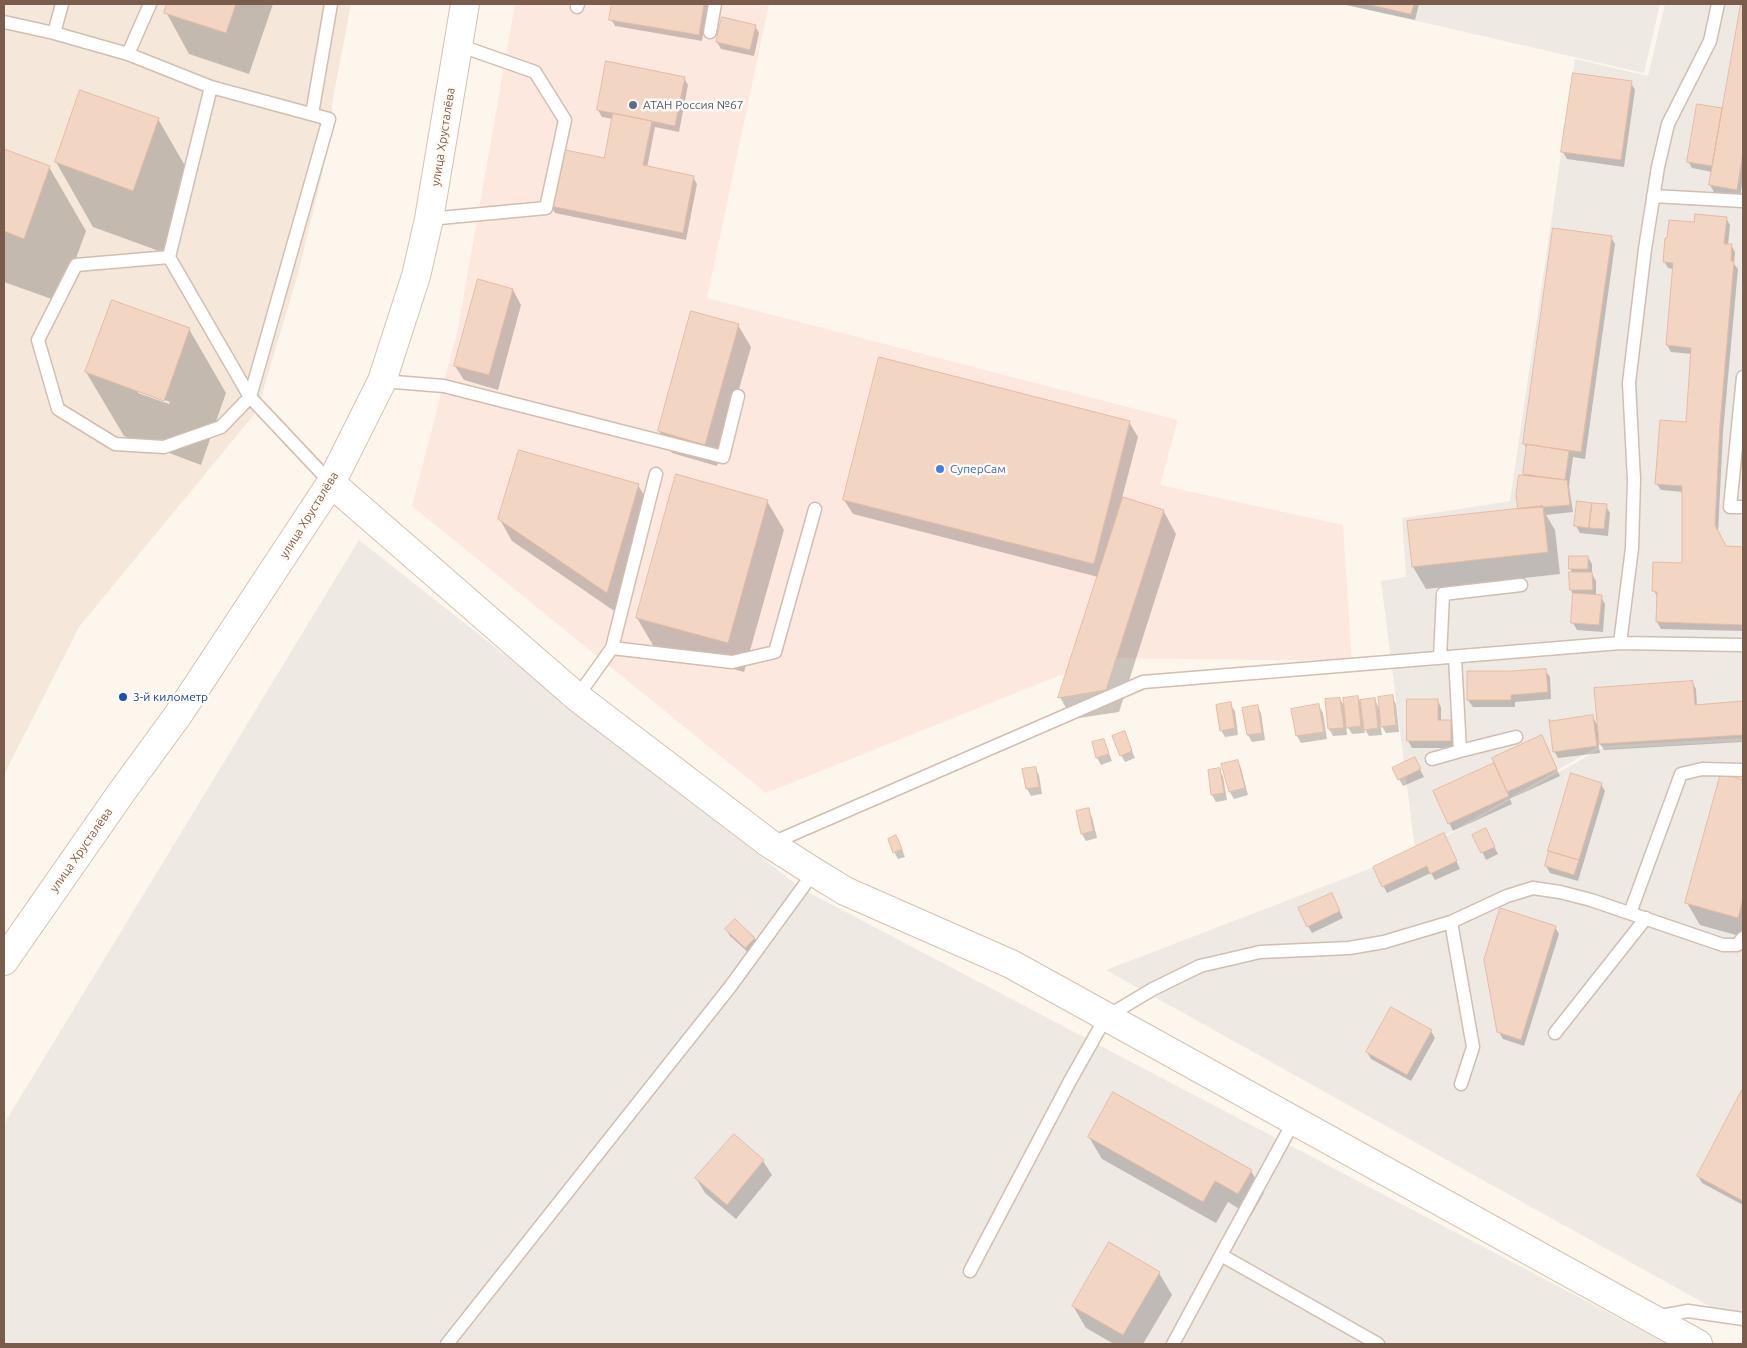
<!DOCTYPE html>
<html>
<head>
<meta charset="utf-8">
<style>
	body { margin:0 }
	#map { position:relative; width:1747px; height:1348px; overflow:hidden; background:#fdf6ec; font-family:Ubuntu,sans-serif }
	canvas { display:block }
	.frame { position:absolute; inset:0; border:5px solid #7a5c4d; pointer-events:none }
</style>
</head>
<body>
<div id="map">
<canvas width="1747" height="1348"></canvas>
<div class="frame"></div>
</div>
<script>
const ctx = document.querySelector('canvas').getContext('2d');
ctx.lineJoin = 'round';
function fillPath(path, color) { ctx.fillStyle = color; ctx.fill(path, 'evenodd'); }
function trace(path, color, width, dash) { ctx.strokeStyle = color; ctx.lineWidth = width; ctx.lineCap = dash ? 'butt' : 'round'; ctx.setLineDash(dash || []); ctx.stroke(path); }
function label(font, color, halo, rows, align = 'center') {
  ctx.font = font + ' Ubuntu,sans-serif'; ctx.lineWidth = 5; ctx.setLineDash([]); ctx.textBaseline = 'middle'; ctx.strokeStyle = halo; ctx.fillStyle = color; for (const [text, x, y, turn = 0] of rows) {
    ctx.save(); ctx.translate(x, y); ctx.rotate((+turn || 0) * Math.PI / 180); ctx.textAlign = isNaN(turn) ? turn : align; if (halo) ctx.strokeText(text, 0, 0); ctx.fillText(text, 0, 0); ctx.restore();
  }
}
fillPath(new Path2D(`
	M4,4H351L332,104L333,129L298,274L257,411L79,627L4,775Z`), '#f5e8da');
fillPath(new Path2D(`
	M515,4H769L707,298L1178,420L1160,485L1343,525L1352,661L1103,658L766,793L412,506L458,328Z`), '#fde8e0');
fillPath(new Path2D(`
	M1343,4H1660L1644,73Z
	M1665,4H1743V738L1599,746L1430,844L1415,849L1381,581L1406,577L1402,518L1510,501L1575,59L1648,76Z
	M359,540L802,889L1668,1344H4V1124Z
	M1743,741V1325L1106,970L1429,846L1600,749Z`), '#efe9e4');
fillPath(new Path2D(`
	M168,4H273L249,74L189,54L166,12Z
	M613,4H708L702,41L615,26L611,19Z
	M1341,4H1419L1415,20Z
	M1742,4H1743V180L1740,196L1714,192L1710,185L1712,172L1692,168L1688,161L1698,105L1723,110Z
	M755,26L759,33L754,56L721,49L717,42Z
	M684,78L688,85L679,132L655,127L647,168L693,177L697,184L686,240L555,213L551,206L605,159L613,119L602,117L598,110Z
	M1631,83L1635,90L1624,167L1567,159L1563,152Z
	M158,119L195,183L170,255L93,227L56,162Z
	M4,150L49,167L86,231L60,302L4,282Z
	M1726,218L1730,225L1728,245H1731L1735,252L1734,264L1738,269L1723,432L1718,533L1726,548H1743V631L1661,629L1657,622L1658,598L1654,591L1683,564V492L1661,490L1656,483L1687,424L1692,354L1671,352L1667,345L1674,269L1668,268L1664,261L1695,223Z
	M1611,237L1615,244L1585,459L1573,457L1569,486L1573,512L1546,515L1555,530L1560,574L1426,589L1413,567L1519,510L1526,477L1524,474L1527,449L1524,444Z
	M479,281L513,290L521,305L498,390L464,380L455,366Z
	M738,325L751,347L717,466L672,453L659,431Z
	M189,329L226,393L201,465L124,436L86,372ZM138,390L170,402L169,404L138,393Z
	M1129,422L1138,437L1122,498L1164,512L1176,534L1119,712L1072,719L1060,697L1098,577L853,514L844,500Z
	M638,485L651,507L620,615L512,541L499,518Z
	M767,501L784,530L744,672L654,647L637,618Z
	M1606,506L1610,513L1608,536L1580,533L1576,526Z
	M1588,557L1592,564V574L1596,581V596L1601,597L1605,604L1603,632L1577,630L1573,623L1574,596L1571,590V574H1573L1570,568Z
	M1545,670L1550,677L1551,699L1515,702V707H1473L1468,700Z
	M1692,682L1696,689L1697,706L1743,702V742L1604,750L1598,741L1600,753L1558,758L1554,751L1592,716L1599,728Z
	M1358,697L1360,701L1375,700L1380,710L1392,697L1396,704L1399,732L1386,733L1380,723L1382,735L1369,736L1364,728L1365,733L1352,734L1346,724L1347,735L1333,736L1329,729L1340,699L1346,709Z
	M1437,700L1441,707V721H1450L1454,728V748H1412L1408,741Z
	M1230,704L1235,711L1238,735L1225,737L1221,730Z
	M1257,706L1261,713L1265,740L1252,742L1248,735L1243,709Z
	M1319,706L1323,713L1327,739L1301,743L1297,736Z
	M1124,733L1135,758L1125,762L1121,755Z
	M1104,740L1112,761L1101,765L1097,758L1093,743Z
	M1545,744L1560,776L1510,799L1512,804L1453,831L1435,792L1495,763Z
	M1237,761L1241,768L1248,795L1234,799L1230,792L1223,765Z
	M1418,766L1424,777L1403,786L1399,779Z
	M1035,768L1039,775L1042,794L1031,796L1027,789L1024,770Z
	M1219,770L1223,776L1227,800L1216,802L1212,795Z
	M1722,775L1743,781V937L1700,925L1687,903Z
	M1601,784L1605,791L1578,881L1550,873L1546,866Z
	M1088,810L1092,817L1097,838L1086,841L1082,834Z
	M1474,835L1489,837L1498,854L1486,860Z
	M1447,841L1460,869L1435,880L1431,873L1387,893L1374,867Z
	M900,844L905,857L898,859L894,852Z
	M1335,901L1343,918L1312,933L1308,926Z
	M1555,927L1559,934L1524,1046L1503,1039L1499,1032Z
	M726,929L754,938L758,945L750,954L730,936Z
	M1391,1009L1431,1031L1435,1038L1411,1081L1371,1059L1367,1052Z
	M1743,1090V1205L1702,1183L1698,1176Z
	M1089,1137L1251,1171L1264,1193L1251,1216L1228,1202L1216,1223L1102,1159Z
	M763,1161L772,1175L736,1219L705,1193L696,1178Z
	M1159,1273L1172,1295L1143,1344H1114L1086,1328L1073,1306Z`), '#0003');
const building = new Path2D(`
	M167,4H236L226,33L164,13Z
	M612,4H704L699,35L609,20Z
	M1366,4H1414L1411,14Z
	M1741,4H1743V153L1737,190L1709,185Z
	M722,17L756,25L750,50L716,42Z
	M606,61L685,77L675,126L597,110Z
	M1573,73L1632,81L1621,160L1561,152Z
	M80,90L159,118L133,191L55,162Z
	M1697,104L1722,108L1712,166L1687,162Z
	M613,113L652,121L643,165L694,176L683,233L550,206L561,149L604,158Z
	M4,149L50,166L24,239L4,231Z
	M1695,214L1727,217L1724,244H1732L1731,261H1734L1720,424L1715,525L1726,546L1743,547V625L1656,622L1657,592L1652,591L1653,562L1682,563V486L1655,484L1660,420L1686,422L1691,348L1666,345L1673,263L1663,262L1665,238H1667L1669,220L1694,222Z
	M1553,228L1612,236L1581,452L1523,444Z
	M478,279L513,289L489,375L454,366Z
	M112,300L190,328L164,401L85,372Z
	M691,311L739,324L705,445L658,431Z
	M879,357L1130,421L1094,564L843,500Z
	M1527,444L1569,451L1565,480L1523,474Z
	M519,450L639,484L607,593L498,519Z
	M676,474L768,500L728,643L636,618Z
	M1519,475L1567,480L1570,505L1518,509L1516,495Z
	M1123,497L1164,510L1106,690L1058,698Z
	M1577,501L1592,503L1589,528L1574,526Z
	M1592,503L1607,504L1604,529L1589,528Z
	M1543,506L1548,552L1412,567L1407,521Z
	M1569,556H1588V569H1569Z
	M1569,572H1592L1593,590H1570Z
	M1573,593L1602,595L1599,625L1571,623Z
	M1546,669L1548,692L1511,695V700H1467V671H1511Z
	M1693,681L1695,705L1743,701V735L1599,744L1594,688Z
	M1393,695L1396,725L1381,727L1378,697Z
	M1358,696L1361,726L1346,728L1343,698Z
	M1340,698L1344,728L1328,729L1325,699Z
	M1375,698L1378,728L1364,730L1360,700Z
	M1407,699H1438V720H1451V741H1407Z
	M1231,702L1235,728L1220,731L1216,705Z
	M1319,704L1324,732L1296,736L1291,709Z
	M1258,705L1262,733L1247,735L1242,708Z
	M1593,715L1597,746L1553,752L1549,719V721Z
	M1125,731L1132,751L1120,756L1112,736Z
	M1542,735L1557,769L1507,792L1492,758Z
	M1104,739L1109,754L1096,758L1092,742Z
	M1415,757L1421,769L1398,780L1392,768Z
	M1238,760L1245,788L1229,792L1221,764Z
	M1494,763L1509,796L1448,824L1433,791Z
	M1036,767L1039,787L1026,789L1022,769Z
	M1220,768L1224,793L1211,795L1208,770Z
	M1571,773L1602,783L1579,860L1548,851Z
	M1721,773L1743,780V899L1738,918L1685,903Z
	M1089,808L1093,831L1081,834L1076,811Z
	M1486,828L1495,847L1481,853L1472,835Z
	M1444,833L1457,861L1430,874L1427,866L1382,887L1373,867Z
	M896,835L902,849L893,853L888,839Z
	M1549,851L1579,860L1574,875L1545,866Z
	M1332,893L1340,911L1307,927L1298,908Z
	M1500,908L1556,926L1521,1040L1497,1032L1484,960Z
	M735,919L755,938L745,948L725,929Z
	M1391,1007L1432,1030L1407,1075L1366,1052Z
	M1743,1088V1201L1697,1176Z
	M1113,1092L1252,1170L1238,1194L1215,1181L1203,1202L1088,1137Z
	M734,1134L764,1160L727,1205L695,1178Z
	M1109,1242L1160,1272L1123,1335L1072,1306Z`);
fillPath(building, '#f3d5c3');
trace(building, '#e6bba3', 1);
const lane = new Path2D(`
	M577,7L578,4
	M4,22L54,33L128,54L211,87L329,119L250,397L331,483
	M710,32L715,4
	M54,33L62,4
	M128,54L150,4
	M312,114L331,4
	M1653,196L1743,201
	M429,219L546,208L565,120L535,72L458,45
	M169,257L76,265L38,340L58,409L115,444L164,447L221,427L250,397L169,257L211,87
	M1743,377L1730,507H1743
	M382,381L444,386L723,457L738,396
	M1620,643L1632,548L1634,480L1629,383L1645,249L1658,167L1668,124L1710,41L1718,4
	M612,648L732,662L775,652L815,509
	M1455,657L1460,751L1516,737
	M1440,658L1443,594L1521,585
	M577,697L612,648L656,474
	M1432,759L1460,751
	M770,844L1143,682L1620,643L1743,645
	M1630,913L1681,774L1702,769L1743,770
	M1451,922L1473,1047L1461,1084
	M1555,1033L1646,918
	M1294,1121L1221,1255L1378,1344
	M970,1271L1070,1081L1106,1017L1153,989L1200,966L1260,952L1349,948L1384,942L1451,922L1507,896L1533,888L1560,892L1591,900L1723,945H1737L1743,938
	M1655,1317L1688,1311L1743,1319
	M447,1344L730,987L814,872
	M1173,1344L1221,1255`);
const secondary = new Path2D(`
	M331,483L577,697L770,844L814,872L845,891L1011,964L1698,1344
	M4,961L121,793L178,715L331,483L382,381L416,276L429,219L465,4`);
trace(lane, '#d1beb0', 15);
trace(secondary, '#d6c0b0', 30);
trace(lane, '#fff', 12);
trace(secondary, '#fff', 28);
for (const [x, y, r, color] of [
	[633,105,5,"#5c6f8a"],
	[940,469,5,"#3f7fe0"],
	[123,697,5,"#1a4fb4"]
]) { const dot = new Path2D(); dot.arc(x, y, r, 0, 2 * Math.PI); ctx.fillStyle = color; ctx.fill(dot); trace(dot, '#fffaf3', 2); }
label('12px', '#4e5e75', '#fffaf3', [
	["АТАН Россия №67",643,105]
], 'left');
label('12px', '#7a5c4d', '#fffaf3', [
	["улица Хрусталёва",443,137,-81],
	["улица Хрусталёва",309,515,-58],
	["улица Хрусталёва",81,850,-55]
]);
label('12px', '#366cbe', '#fffaf3', [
	["СуперСам",950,469]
], 'left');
label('12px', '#164399', '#fffaf3', [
	["3-й километр",133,697]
], 'left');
</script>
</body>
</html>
